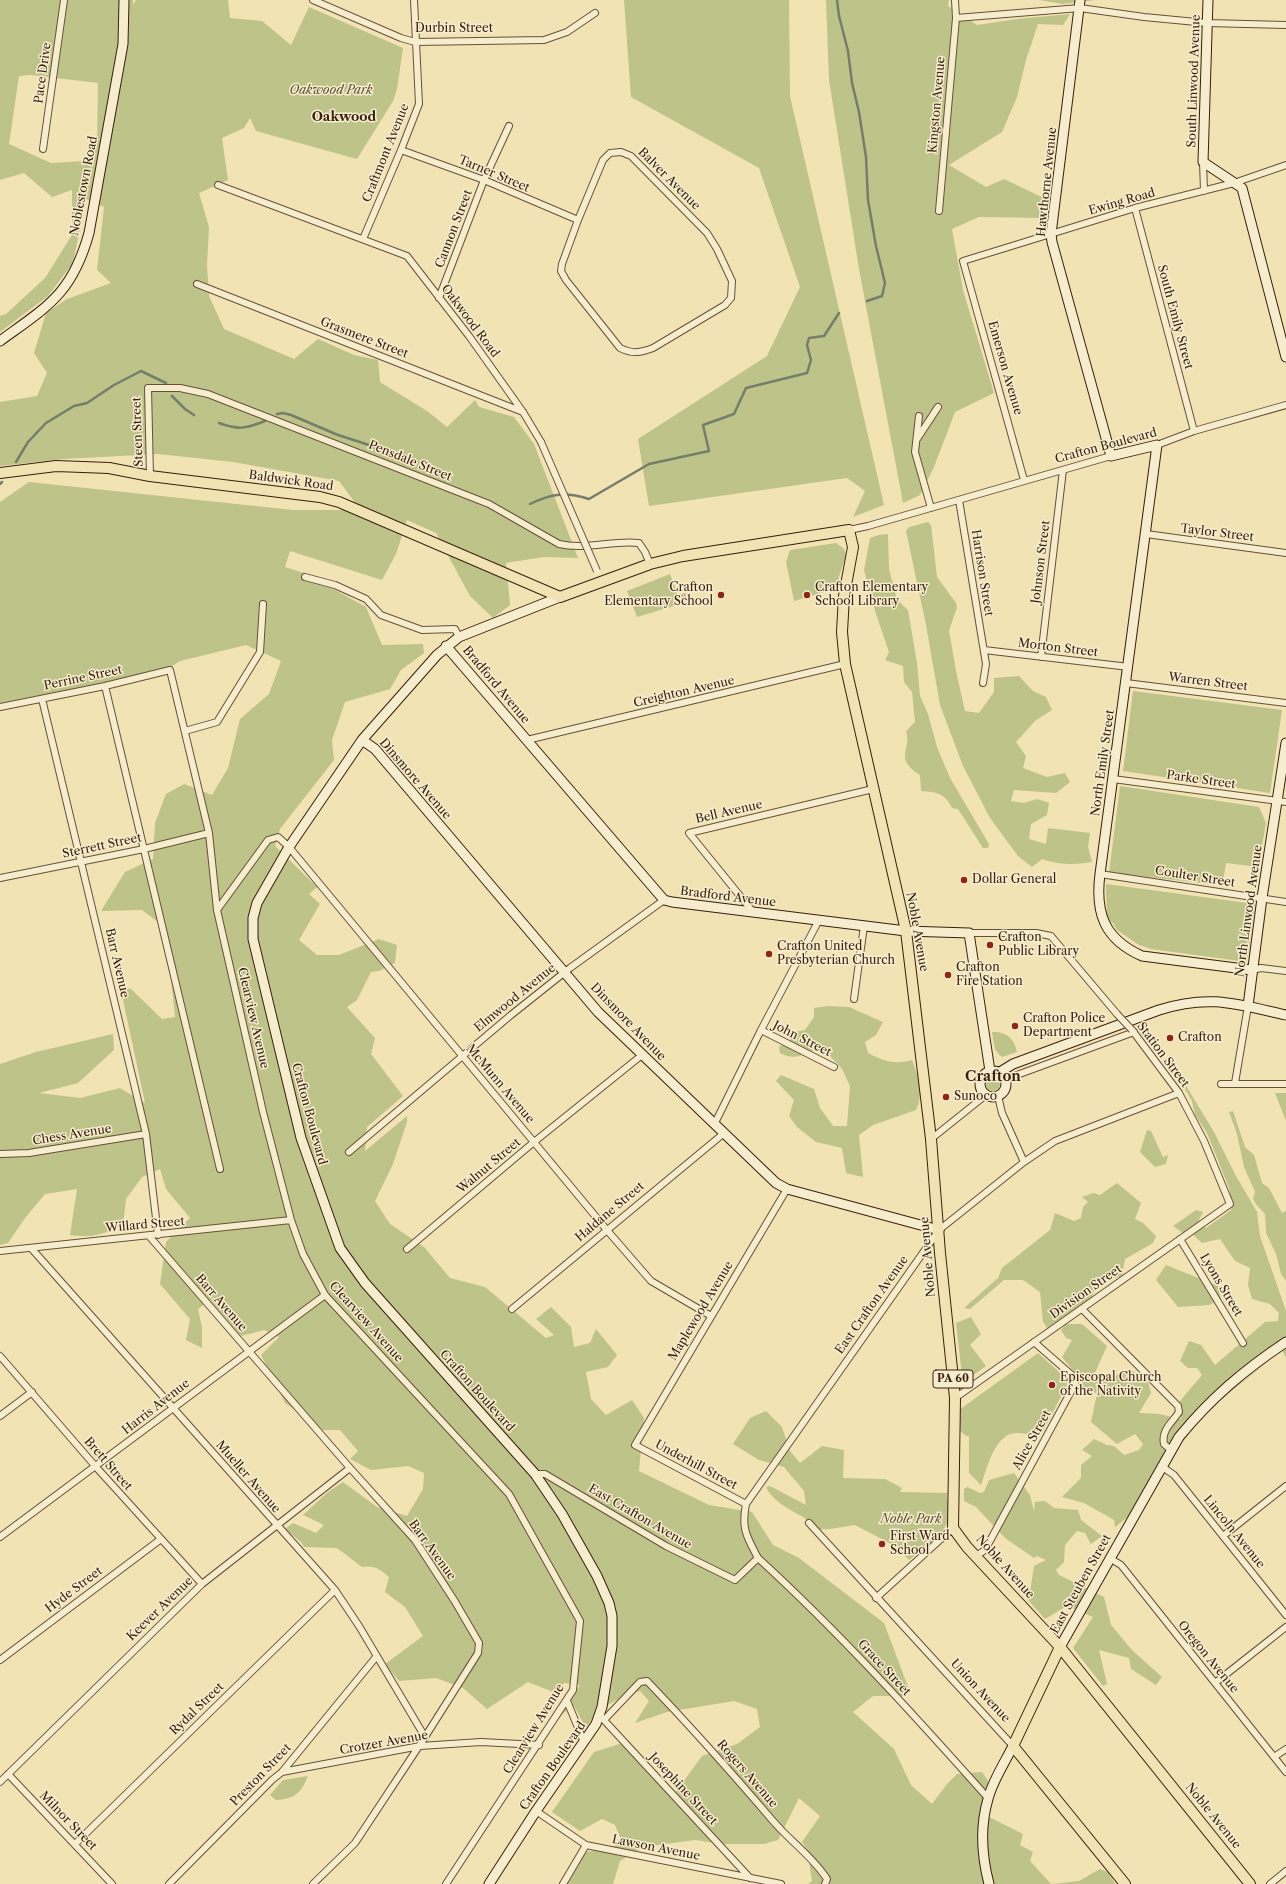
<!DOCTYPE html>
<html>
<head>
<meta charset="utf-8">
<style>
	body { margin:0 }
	canvas { display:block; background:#f1e3b4 }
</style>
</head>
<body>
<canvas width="1286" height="1884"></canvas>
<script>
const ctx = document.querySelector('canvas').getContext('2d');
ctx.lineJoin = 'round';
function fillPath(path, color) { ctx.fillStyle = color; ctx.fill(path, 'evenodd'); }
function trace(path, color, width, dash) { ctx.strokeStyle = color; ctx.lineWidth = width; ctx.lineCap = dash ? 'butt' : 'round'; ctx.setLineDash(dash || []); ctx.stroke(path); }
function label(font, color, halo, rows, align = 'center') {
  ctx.font = font + ' "Libre Caslon Text",serif'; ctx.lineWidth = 3; ctx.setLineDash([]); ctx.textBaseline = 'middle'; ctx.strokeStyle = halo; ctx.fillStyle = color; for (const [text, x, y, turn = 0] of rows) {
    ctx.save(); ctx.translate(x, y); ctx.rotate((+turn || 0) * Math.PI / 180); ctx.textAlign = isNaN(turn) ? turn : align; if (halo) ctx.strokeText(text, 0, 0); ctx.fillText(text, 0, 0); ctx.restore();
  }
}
fillPath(new Path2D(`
	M0,0H133V5L136,0H228L230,18L262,21L291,45L309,7L403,48L397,89L393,101L357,159L256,131L250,118L244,128L222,138L228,180L199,193L209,227L207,265L209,296L224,329L294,359L318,339L354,355L378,360L380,382L427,411L447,427L475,400L479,407L514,417L534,444L578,558L544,557L506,563L510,605L493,618L470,596L436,533L407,520L396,554L382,580L290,551L285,567L304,573L366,607L382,645L423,644L424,653L401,670L390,689L345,702L332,740L334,760L280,829L275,846L317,887L309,894L320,904L299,940L317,955H339L379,939L397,945L395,963L379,971L371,972L357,1000L347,1007L375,1038L371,1054L403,1096L367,1127L365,1151L407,1116V1122L393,1164L375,1201L390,1224L424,1247L450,1278L485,1287L546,1338L554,1335L536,1319L551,1307L571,1327L574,1347L590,1343L596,1329L617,1355L608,1367L586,1372L591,1399L606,1415L632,1400L644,1418L639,1471L709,1505L752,1512L773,1545L799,1558L884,1623L910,1692L905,1696H873L853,1712L894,1749L911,1785L932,1804L947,1784L957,1774L982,1772L990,1784L981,1813L1023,1834L1020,1845L1033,1852L1030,1861L1051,1884H808L812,1881L807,1849L802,1842L820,1816L799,1798L778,1840L764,1844H722L695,1840L643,1847L620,1861L613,1884H567L586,1852L623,1844L615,1825L602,1819L580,1831L552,1812L594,1752L629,1741L675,1793L702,1756L737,1744L760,1727L757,1709L734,1701L667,1712L635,1723L649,1701L640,1691C616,1699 601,1705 586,1728L574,1706L556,1718L580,1685L564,1683L556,1693L528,1682L487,1709L463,1688L436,1678L399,1681L385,1664L423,1636L405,1607L385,1592L389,1577C380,1569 374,1565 362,1567L337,1548L304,1547L301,1542L285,1529L293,1523L316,1533L324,1525L303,1515L328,1492L343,1482L377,1507L407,1516L423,1489L424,1473L408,1466L371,1470L350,1459L358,1451L340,1430H323L285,1403L261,1355L279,1337L264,1330L241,1336L210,1300L198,1309L202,1328V1348L186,1340L190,1319L160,1284L166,1242L190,1218L166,1189L160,1169L142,1177L126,1199L123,1225C102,1235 92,1238 70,1235L77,1189L45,1194L25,1218L8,1243L0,1245V1064L36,1052L113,1034L114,1050L78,1083L39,1093L80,1098L120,1088L145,1103L120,986L131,989L162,1019L175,1017L166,928L142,910L101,911L125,872L153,859L155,823L166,794L184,784L212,795L228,768L240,719L269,694L281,661L246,645L180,661L168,669L0,709V502L29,482L293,510H339L356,504L339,481L233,462L158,454L64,459L0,466V402L37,396L47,373L34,353L46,313L67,299L111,283L97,270L104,207L86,199L73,263L48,296L0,332V316L6,314L45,278L72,235V190L52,197L24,173L0,180ZM31,75L98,83L97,145L85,161L51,163L9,144L19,76Z
	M624,0H789L790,96L884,505L853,517L865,491L847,478L649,506L638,439L767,356L800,287L759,168L631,97Z
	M826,0H949L948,6L977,25L1017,19L1070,14L1063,25L1038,24L1026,60L1017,97L1002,132L949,165L986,187L1004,179L1050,201L1041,218L979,217L952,229L963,290L994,393L955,412L934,467L920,495L903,503L859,269L829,80Z
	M1039,0H1095L1063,4Z
	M928,522L931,525L937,577L956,603L957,608L949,630L956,671L965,711L979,713L994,692V678L1019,676L1033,691L1046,697L1052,710L1035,721L1016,742L1026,756L1023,768L1047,777L1065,773L1070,782L1056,793L1014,790L1011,801L1024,803L1037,799L1049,803L1047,815L1031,824L1029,839L1046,844L1048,828L1090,833L1088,847L1092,862C1074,865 1059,865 1042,859L1032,867L1018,856L990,818L963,766L940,705L926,625L906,531L909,527Z
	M888,534L889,569L897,600L908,610L917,663L920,696L928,714L937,747L950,778L989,844L988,848H983L958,809L952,808C945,793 936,792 921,791L920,775C893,758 912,751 906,731L915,722L912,692L904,682L903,666L885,660L889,652L876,614L864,570L870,538L879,535Z
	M836,543L844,549L846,555L835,589L794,601L786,562L790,550Z
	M670,574L678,595L686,593L687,602L637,617L627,591Z
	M1133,691L1282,710L1270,793L1123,771Z
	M1120,786L1259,807L1266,823L1258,867L1226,863L1223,882L1221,885L1109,873Z
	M1106,884L1255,904L1247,962L1151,949L1139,945L1117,930L1113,923L1107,919Z
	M828,1006L849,1007L883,1022L876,1035L865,1042L868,1053C883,1061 895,1065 912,1060C918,1075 924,1096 916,1110L873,1125L859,1135L863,1177L846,1173L842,1148L816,1142L797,1127L789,1116L794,1100L776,1081L781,1075L814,1089L820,1108L833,1126H847L850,1086L842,1069L829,1055L814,1050C802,1056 793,1060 780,1053L779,1047L791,1039L794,1032L805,1030L814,1017V1008Z
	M992,1032C1006,1031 1015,1039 1017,1052L1002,1057C993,1051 994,1042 992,1032Z
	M986 1084a7 7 0 1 1 14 0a7 7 0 1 1-14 0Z
	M1182,1084H1185L1214,1132L1236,1176L1257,1212L1260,1236L1286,1311V1358L1282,1350L1208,1410L1169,1458L1129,1516L1115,1527L1114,1520L1084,1503L1062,1497L1081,1478V1465L1092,1456L1082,1450L1094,1439L1107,1445L1114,1446L1124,1455L1139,1450L1143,1444L1135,1434L1117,1444L1091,1422L1097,1394L1088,1389L1083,1390L1081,1380L1062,1357L1072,1340L1066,1338L1061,1330L1066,1324H1082L1107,1346L1094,1375L1103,1382L1128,1369L1147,1378L1151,1393L1139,1413L1159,1414L1181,1419L1180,1401L1202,1375L1197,1368H1188L1180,1361L1189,1341L1201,1345L1215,1365L1265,1322L1278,1321L1279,1313L1270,1304L1252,1299L1248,1285L1250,1268L1235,1261L1220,1239L1202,1243L1188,1230L1183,1233L1173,1226L1196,1210L1203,1212L1198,1222L1206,1228L1231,1210L1232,1202L1229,1188L1207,1133L1195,1115L1192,1101Z
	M1275,1093H1286V1121Z
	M1233,1111L1245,1147L1254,1155L1262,1183L1269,1188L1282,1213L1286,1211V1281L1281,1274L1276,1254L1266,1233L1265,1214L1256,1204L1253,1199L1255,1192L1244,1167L1237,1134L1229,1112Z
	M1147,1130L1151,1131L1163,1157L1168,1155L1166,1164L1155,1167L1140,1152Z
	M1117,1183L1141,1203L1135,1219L1143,1223L1156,1236L1153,1243L1125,1259L1122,1276L1099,1282L1090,1300L1047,1328L1043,1322L1040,1292L1023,1280H1004L970,1309L964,1308L998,1278L1002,1268L1050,1230L1055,1213L1074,1221L1081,1218L1083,1207L1088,1202L1082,1197L1093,1193L1100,1195Z
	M1166,1265L1218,1286L1221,1299L1209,1305L1178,1307L1156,1280Z
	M971,1317L981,1334L970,1345L986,1366L969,1378H965L962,1375L956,1323Z
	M1038,1353L1069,1381L1042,1433C1033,1437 1027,1433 1018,1433C995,1431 987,1469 981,1485L969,1473V1436H966L958,1429L959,1410Z
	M766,1411L782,1427L790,1451L800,1463L822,1446L844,1450L843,1478L885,1479L902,1488L900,1492L950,1493L947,1494V1501L951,1502C949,1536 933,1540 909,1560L895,1546L855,1525L830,1529L810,1530L805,1518C792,1511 772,1501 766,1487L770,1486L806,1505L804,1491L784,1467L759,1460L733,1444L750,1418Z
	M1014,1473L1030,1495L1034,1511L1035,1502L1045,1501L1054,1508L1078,1510L1081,1520L1102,1536L1091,1544L1085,1533L1077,1531L1065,1545L1064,1562L1056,1570L1059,1575L1104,1597L1111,1625L1132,1650L1162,1677L1156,1685L1131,1669L1129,1658L1099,1650L1107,1684L1103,1686L1073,1648L1093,1617L1067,1606L1045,1619L1027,1599L1030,1592L1034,1566L1046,1560L1037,1556L1034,1558L1005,1538L976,1507L964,1501V1489L967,1487L980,1493L984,1492L989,1480Z
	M308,1776C301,1793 295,1799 276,1800L270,1795L283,1780Z
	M1100,1869L1108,1872L1115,1884H1051L1079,1881Z`), '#bec38a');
trace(new Path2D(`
	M837,0L839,16L848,51L852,83L859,112L866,157L868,200L876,246L885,283L882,296L867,301
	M172,396L185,409L194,415
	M277,414L283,413L291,415L338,435L369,445L391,457
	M219,423C238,430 245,429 265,421
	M16,462L28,442L46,423L74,406L87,403L114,385L141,371L166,383
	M0,484L2,482
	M530,504C552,493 566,492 589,499L649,464L709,451L703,425L734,414L746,388L807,373L811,360L807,345L809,338L824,336L839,313`), '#747f6a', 2.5);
const street = new Path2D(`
	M313,0L401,38L415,42L544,40L567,32L595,13
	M956,18L1080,8L1144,17L1207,23L1286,25
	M43,149L64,0
	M401,150L484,180L578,220
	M621,152L631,156L707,233L717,249L732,281L731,298L725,305L653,348C640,353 632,354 620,348L566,280L561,271L562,264L578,220L603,160L610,153Z
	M1203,162L1204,191
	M218,185L407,256L469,336L523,412L541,442
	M1135,208L1194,431
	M939,211L956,18L955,0
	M363,239L401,150L419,104L414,0
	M197,284L523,412
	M439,298L484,180L509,126
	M919,416L915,452L931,508
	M917,439L938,407
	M1157,445L1194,431L1286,405
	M150,476L148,388H180L208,394L489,504L559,544C586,550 613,540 639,543L645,552L650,564
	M1024,480L963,261L1135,208L1234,183L1286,165
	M959,500L986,664L983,683
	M849,530L868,526L1111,456
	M1146,534L1286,553
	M305,577L335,585L366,599L381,615L422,630L455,629L459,637
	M984,650L1129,667
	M1041,657L1063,470
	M1126,683L1286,703
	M105,686L220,1169
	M42,699L146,1134L158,1235
	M0,707L105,686L170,670L209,833L217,910L263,1112L291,1220L303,1254L325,1295L509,1494L580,1621L573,1690L446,1884
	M185,731L217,722L260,652L263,604
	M527,740L845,664
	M1113,779L1286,802
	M1100,874L1286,902
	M0,878L144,849L209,833
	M217,910L268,840L278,837L289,847L606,1229L651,1281L711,1316
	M753,912L689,833L873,789
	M969,933H1036L1051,936L1117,1014
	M1252,970L1261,968L1286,971
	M854,999L864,926
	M761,1030L834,1067
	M1006,1079L1134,1032
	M1235,1083L1248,1006
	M1221,1084H1286
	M998,1096L1002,1113L1024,1162
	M714,1125L761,1030L819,920
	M931,1139L986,1095
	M349,1152L511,1015L570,968L664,900
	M0,1154L29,1153L146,1134
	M149,1236L350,1468L415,1540L454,1600L475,1636L479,1643L478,1653L425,1737L355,1843L313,1884
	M1180,1239L1243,1343
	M31,1248L335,1590L359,1626L425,1737
	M407,1249L534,1142L642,1055
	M0,1251L291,1220
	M512,1309L723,1134
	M1082,1309L1178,1406L1179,1412C1172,1423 1161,1430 1164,1444L1171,1450
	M0,1356L96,1467L202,1584
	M955,1398L1230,1204L1204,1141L1179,1093L1132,1030
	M0,1416L32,1392
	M1161,1466L1174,1475L1286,1615
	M535,1474H545L666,1546L735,1580L758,1558C747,1537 741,1529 746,1504L939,1230L1024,1162L1055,1141L1179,1093
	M746,1504L635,1445L787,1189
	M809,1523L1013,1746
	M1223,1536L1286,1486
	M0,1537L325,1295
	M976,1556L985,1550L1075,1384L1074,1377L1034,1342
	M758,1558C840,1633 914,1715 988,1798
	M1111,1559L1121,1565L1286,1772
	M876,1598L953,1528
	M0,1660L161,1539
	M1215,1683L1286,1627
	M567,1701L584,1742
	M602,1718L750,1878
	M604,1720L640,1682L647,1681C691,1727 732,1773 773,1821C790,1841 813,1857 827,1879L825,1884
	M1274,1757L1286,1749
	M282,1772L420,1746L481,1742L539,1745
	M8,1774L112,1884
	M0,1782L202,1584L350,1468
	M536,1811L586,1845L781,1884
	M75,1844L335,1590
	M169,1884L272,1780L282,1772L376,1657
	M563,1884L586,1845
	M1270,1884L1286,1871`);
const secondary = new Path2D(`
	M1080,0L1051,234L1052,242L1111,456L1157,445L1100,874C1095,913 1104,939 1142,956L1252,970
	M1208,0L1203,162L1242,188L1286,357
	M0,341C48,306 72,294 89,233L123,44L124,0
	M446,646L664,900L672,902L906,931L969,933L990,1071
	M362,740L375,749L598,1012L776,1183L787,1189L939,1230
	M1248,1006L1262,898L1286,743
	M980 1084a13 13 0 1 1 26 0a13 13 0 1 1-26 0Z
	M1000,1072L1013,1064L1159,1010C1209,994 1236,1004 1286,1015
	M1060,1647L1179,1437C1211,1398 1244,1370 1286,1342
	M489,1884L536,1811L596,1724L602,1707L612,1646V1616L609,1603L597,1576L562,1514L535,1474L365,1283L340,1248L301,1138L253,939V918L257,903L289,847L362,740L437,655L459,637L560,597
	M989,1884C982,1857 980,1826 988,1799C992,1782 1005,1762 1013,1746`);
const primary = new Path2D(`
	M0,473L56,466L109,468L150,476L320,497L339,502L560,597L650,564L683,556L849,530L853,547L844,596L842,632L845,664L906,931L931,1139L940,1253L955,1398L953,1528L967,1547L1060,1647L1250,1884
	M1060,1647L1013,1746L1125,1884`);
trace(street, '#675038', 8);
trace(secondary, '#391f0e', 11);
trace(primary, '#391f0e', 12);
trace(street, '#f6edce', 6);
trace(secondary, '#f6edce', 9);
trace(primary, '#f1e3b4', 10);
const streetBridge = new Path2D(`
	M541,442L597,571
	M1117,1014L1132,1030`);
trace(streetBridge, '#675038', 8, []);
trace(streetBridge, '#f6edce', 6);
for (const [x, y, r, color] of [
	[721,595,4,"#8f2418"],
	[807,595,4,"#8f2418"],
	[964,880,4,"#8f2418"],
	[990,945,4,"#8f2418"],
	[769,954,4,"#8f2418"],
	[948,975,4,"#8f2418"],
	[1015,1026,4,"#8f2418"],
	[1170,1038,4,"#8f2418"],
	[946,1097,4,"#8f2418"],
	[1052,1385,4,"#8f2418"],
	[882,1544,4,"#8f2418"]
]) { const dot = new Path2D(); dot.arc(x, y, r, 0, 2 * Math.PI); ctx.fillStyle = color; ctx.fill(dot); trace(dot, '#f6edce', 1.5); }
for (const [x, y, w] of [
	[953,1379,40]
]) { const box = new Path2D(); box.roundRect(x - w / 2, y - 9, w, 18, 3); ctx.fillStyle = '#f6edce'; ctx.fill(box); trace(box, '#391f0e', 1); }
label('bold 11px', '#391f0e', null, [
	["PA 60",953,1379]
]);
label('12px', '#391f0e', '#f6edce', [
	["Durbin Street",454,29],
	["Pace Drive",43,73,-82],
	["South Linwood Avenue",1194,81,-88],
	["Kingston Avenue",937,105,-85],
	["Craftmont Avenue",386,153,-68],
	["Tarner Street",494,174,23],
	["Balver Avenue",669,179,45],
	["Hawthorne Avenue",1047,182,-84],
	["Noblestown Road",84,186,-79],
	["Ewing Road",1122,202,-16],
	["Cannon Street",454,229,-69],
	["South Emily Street",1175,317,75],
	["Oakwood Road",470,321,53],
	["Grasmere Street",364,338,21],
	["Emerson Avenue",1005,368,74],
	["Steen Street",138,432,-92],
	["Crafton Boulevard",1106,446,-15],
	["Pensdale Street",410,461,22],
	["Baldwick Road",291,481,8],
	["Taylor Street",1217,533,7],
	["Johnson Street",1041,562,-83],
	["Harrison Street",982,573,81],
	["Morton Street",1058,648,7],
	["Perrine Street",83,678,-12],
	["Warren Street",1208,682,7],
	["Bradford Avenue",496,685,50],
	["Creighton Avenue",684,692,-13],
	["North Emily Street",1103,763,-82],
	["Dinsmore Avenue",415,779,49],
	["Parke Street",1201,780,8],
	["Bell Avenue",729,812,-13],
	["Sterrett Street",102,846,-12],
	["Coulter Street",1195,877,9],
	["Bradford Avenue",728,897,7],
	["North Linwood Avenue",1249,911,-82],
	["Noble Avenue",917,932,80],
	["Barr Avenue",117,963,77],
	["Elmwood Avenue",515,998,-39],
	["Clearview Avenue",253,1018,77],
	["Dinsmore Avenue",628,1022,46],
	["John Street",802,1039,27],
	["Station Street",1163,1055,53],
	["McMunn Avenue",500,1084,50],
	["Crafton Boulevard",309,1114,75],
	["Chess Avenue",72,1135,-9],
	["Walnut Street",489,1166,-40],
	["Haldane Street",610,1212,-40],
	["Willard Street",145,1225,-5],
	["Noble Avenue",928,1257,-95],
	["Lyons Street",1221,1285,59],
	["Division Street",1086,1292,-35],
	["Barr Avenue",221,1303,49],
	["East Crafton Avenue",872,1305,-55],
	["Maplewood Avenue",701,1311,-59],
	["Clearview Avenue",366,1322,48],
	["Crafton Boulevard",477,1391,48],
	["Harris Avenue",156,1407,-38],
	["Alice Street",1032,1440,-61],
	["Brett Street",108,1464,49],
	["Underhill Street",696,1465,28],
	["Mueller Avenue",248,1477,49],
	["East Crafton Avenue",640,1517,30],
	["Lincoln Avenue",1234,1532,51],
	["Barr Avenue",432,1550,54],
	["Noble Avenue",1005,1567,48],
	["East Steuben Street",1081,1584,-61],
	["Hyde Street",74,1590,-37],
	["Keever Avenue",160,1609,-44],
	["Oregon Avenue",1208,1657,51],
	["Grace Street",884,1668,47],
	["Union Avenue",980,1691,47],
	["Rydal Street",197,1709,-44],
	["Clearview Avenue",534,1729,-58],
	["Crotzer Avenue",384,1743,-10],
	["Crafton Boulevard",553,1766,-55],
	["Rogers Avenue",747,1774,49],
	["Preston Street",261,1775,-46],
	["Josephine Street",683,1789,47],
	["Noble Avenue",1213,1816,51],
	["Milnor Street",68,1821,46],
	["Lawson Avenue",656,1848,11]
]);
label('italic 12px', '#615033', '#f6edce', [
	["Oakwood Park",331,91],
	["Noble Park",911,1520]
]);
label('12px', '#391f0e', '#f6edce', [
	["Crafton",713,588,"right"],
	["Elementary School",713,602,"right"],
	["Crafton Elementary",815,588],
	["School Library",815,602],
	["Dollar General",972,880],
	["Crafton",998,938],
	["Public Library",998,952],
	["Crafton United",777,947],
	["Presbyterian Church",777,961],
	["Crafton",956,968],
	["Fire Station",956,982],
	["Crafton Police",1023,1019],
	["Department",1023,1033],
	["Crafton",1178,1038],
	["Sunoco",954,1097],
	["Episcopal Church",1060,1378],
	["of the Nativity",1060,1392],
	["First Ward",890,1537],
	["School",890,1551]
], 'left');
label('bold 13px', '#391f0e', '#f6edce', [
	["Oakwood",344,117]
]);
label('bold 14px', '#391f0e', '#f6edce', [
	["Crafton",993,1077]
]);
</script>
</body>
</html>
